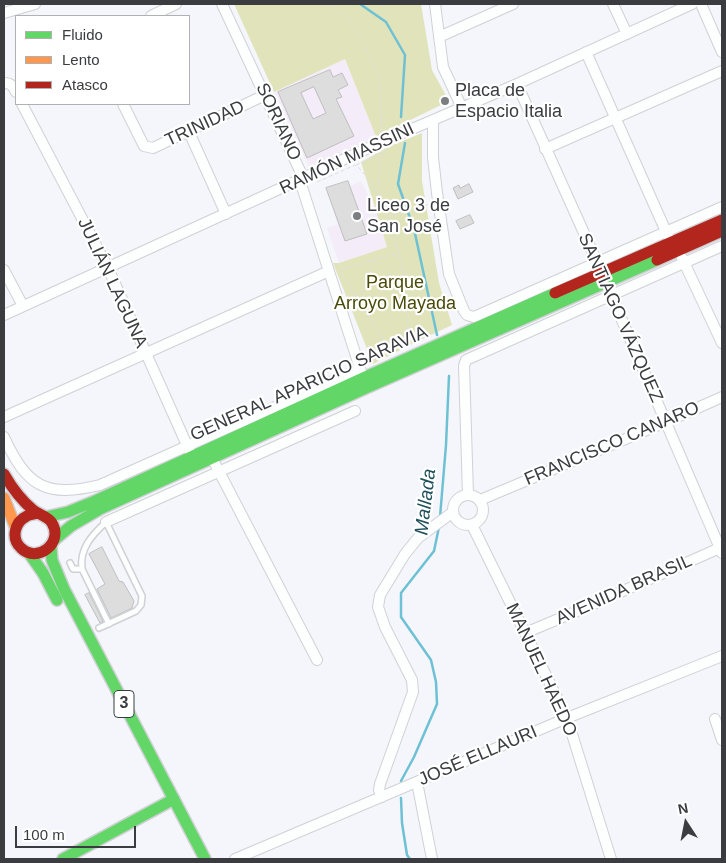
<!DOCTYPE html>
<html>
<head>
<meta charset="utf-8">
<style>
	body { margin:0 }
	#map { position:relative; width:726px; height:863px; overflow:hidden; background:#f4f6fb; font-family:Arial,sans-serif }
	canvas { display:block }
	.frame { position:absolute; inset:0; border:5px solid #3b3c40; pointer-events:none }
	.legend { position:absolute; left:15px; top:15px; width:175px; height:90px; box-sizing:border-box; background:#fff; border:1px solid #b1b1b3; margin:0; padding:6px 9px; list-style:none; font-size:15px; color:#3b3c40 }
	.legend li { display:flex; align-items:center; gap:10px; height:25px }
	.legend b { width:25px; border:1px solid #b1b1b3 }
	.north { position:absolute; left:661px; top:798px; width:50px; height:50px; -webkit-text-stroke:4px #fff; paint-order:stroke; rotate:349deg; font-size:14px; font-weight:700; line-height:20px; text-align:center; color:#3b3c40 }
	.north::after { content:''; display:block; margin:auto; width:18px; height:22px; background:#3b3c40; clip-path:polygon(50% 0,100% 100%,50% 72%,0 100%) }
	.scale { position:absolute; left:15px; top:826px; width:121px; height:22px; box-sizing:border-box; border:2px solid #3b3c40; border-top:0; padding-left:6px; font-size:15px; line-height:18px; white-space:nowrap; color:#3b3c40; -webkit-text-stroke:4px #fff; paint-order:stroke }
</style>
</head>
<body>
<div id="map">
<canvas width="726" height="863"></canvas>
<div class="frame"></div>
<ul class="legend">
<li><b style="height:6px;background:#63d668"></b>Fluido</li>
<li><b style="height:6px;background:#ff974d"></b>Lento</li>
<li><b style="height:6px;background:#b3261e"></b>Atasco</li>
</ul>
<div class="north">N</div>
<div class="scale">100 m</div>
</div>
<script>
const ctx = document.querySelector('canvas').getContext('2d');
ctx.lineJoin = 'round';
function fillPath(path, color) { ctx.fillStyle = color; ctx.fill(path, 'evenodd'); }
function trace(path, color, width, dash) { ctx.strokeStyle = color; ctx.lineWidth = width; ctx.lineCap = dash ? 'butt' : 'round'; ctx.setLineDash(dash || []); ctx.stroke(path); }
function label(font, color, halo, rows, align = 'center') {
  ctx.font = font + ' Arial,sans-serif'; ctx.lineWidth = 4.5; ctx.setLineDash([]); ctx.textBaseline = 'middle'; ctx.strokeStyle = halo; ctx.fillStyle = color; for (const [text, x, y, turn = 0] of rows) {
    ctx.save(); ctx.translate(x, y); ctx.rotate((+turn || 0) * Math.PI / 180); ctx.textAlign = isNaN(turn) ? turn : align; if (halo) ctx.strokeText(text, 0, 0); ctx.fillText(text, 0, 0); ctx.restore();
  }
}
fillPath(new Path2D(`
	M345,59L376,137L310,169L274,92Z
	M348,181L350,186L361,181L375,208L387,247L339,263L327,228L338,224L326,188Z`), '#f4edf9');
fillPath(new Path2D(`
	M234,4H421L432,70L449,101L376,137L345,59L274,92Z
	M422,133V181L439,283L452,325L414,343L373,364L333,263H339L387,247L361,162L390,146Z`), '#e1e4ba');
trace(new Path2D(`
	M360,4L386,22L405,55L401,117
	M405,143L398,184L414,229L437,335
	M440,517L446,445L449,376
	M401,781L414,757L437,704L436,682L431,660L401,617V593L434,551L439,527
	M401,798L402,823L407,855L410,859`), '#6ec1d4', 2.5);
const building = new Path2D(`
	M330,70L333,77L342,73L348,85L338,90L342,97L336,99L354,136L307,158L278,92ZM314,87L326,113L313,119L301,93Z
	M348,181L367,234L345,241L326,188Z
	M469,184L473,192L458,199L453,188L459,185L460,188Z
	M470,215L474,223L460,229L456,221Z
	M102,547L119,581L123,582L134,601L132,608L111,618L97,589L105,584L89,554Z
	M89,593L103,621L100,623L85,595Z`);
fillPath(building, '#ddddde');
trace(building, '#bfbebf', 1);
const lane = new Path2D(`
	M70,563L73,569H82
	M99,628L136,611L141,605L142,596L106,522C92,535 79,549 82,569L109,624`);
const street = new Path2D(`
	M222,4L301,173L302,187L365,384
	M435,4L443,67L462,108
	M613,4L627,34
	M701,4L722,52
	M4,13L35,4
	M151,16L176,4
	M439,37L513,4
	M586,52L668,236
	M4,83C11,83 13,86 16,92
	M517,84L597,262L722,553
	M22,104L108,268L190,452
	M123,104L144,146L153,148L265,95
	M433,120V157L437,193L449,274L464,311L467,315L474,317L722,207
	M189,132L226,214
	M545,149L722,71
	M682,258L722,343
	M4,270L23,306
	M4,315L384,141L517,84L692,4
	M4,417L329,271
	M4,437C27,487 46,498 100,485L360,369
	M212,458L317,660
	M453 510a15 15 0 1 1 30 0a15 15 0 1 1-30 0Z
	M468,495L464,366L466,360L722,246
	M480,500L666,422L722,397
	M106,522L355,411
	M472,525L567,718L611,859
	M525,633L587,607L722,547
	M715,719L722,740
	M417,782L432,859
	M382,797L379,790L380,784L413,692L412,680L385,627L378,607L380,595L405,554L418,538L453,512
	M235,859L567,718L722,656`);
const fast = new Path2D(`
	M46,517L68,512L95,501L363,378L555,293
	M54,540L71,526L100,509L366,388L657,260
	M51,547L52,560L64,589L205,859
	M29,553L43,573L57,600
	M63,859L174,799`);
const slow = new Path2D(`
	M4,498L15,526`);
const jam = new Path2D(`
	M657,260L722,231
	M555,293L722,220
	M4,474C12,488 21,500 33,510C39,515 48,516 52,523C64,543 37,564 21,548C11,539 14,522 27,516C30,514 34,514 38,513`);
trace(lane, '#d0d1d5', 8);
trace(street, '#d0d1d5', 12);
trace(fast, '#d0d1d5', 14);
trace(slow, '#d0d1d5', 14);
trace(jam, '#d0d1d5', 14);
trace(new Path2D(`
	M329,4L345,15L356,28L379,76L382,131
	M356,165L382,153
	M317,182L355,165C363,170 365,176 370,183C400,229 409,292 408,347
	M379,197L380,159L385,150
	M387,217L413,211L430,204
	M342,269L398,253
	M340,270L391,352
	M359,300L374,261
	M371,362L389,350L407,327`), '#dedee0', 1, [4, 2.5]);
trace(lane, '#fdfefe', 5);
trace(street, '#fdfefe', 10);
trace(fast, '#63d668', 11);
trace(slow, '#ff974d', 11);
trace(jam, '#b3261e', 11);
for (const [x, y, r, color] of [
	[445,101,5,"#7c7d81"],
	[357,216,5,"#7c7d81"]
]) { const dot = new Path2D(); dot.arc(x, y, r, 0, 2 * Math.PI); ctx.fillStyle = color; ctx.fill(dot); trace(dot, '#fff', 2); }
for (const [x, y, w] of [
	[124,704,20]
]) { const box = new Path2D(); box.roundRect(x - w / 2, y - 13.5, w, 27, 4); ctx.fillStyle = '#fff'; ctx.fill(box); trace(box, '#3b3c40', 1); }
label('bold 16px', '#3b3c40', null, [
	["3",124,704]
]);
label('18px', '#3b3c40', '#fff', [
	["Placa de",455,91],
	["Espacio Italia",455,112],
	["Liceo 3 de",367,206],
	["San José",367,227]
], 'left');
label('18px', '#3b3c40', '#fff', [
	["SORIANO",278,122,65],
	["TRINIDAD",205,124,-25],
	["RAMÓN MASSINI",347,159,-25],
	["JULIÁN LAGUNA",112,283,65],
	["SANTIAGO VÁZQUEZ",620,318,66],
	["GENERAL APARICIO SARAVIA",309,384,-24],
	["FRANCISCO CANARO",612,444,-23],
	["AVENIDA BRASIL",624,590,-24],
	["MANUEL HAEDO",541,670,65],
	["JOSÉ ELLAURI",478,756,-23]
]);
label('18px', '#494a07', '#fff', [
	["Parque",395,283],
	["Arroyo Mayada",395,304]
]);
label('italic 19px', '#21515c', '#fff', [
	["Mallada",426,502,-83]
]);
</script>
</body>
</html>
